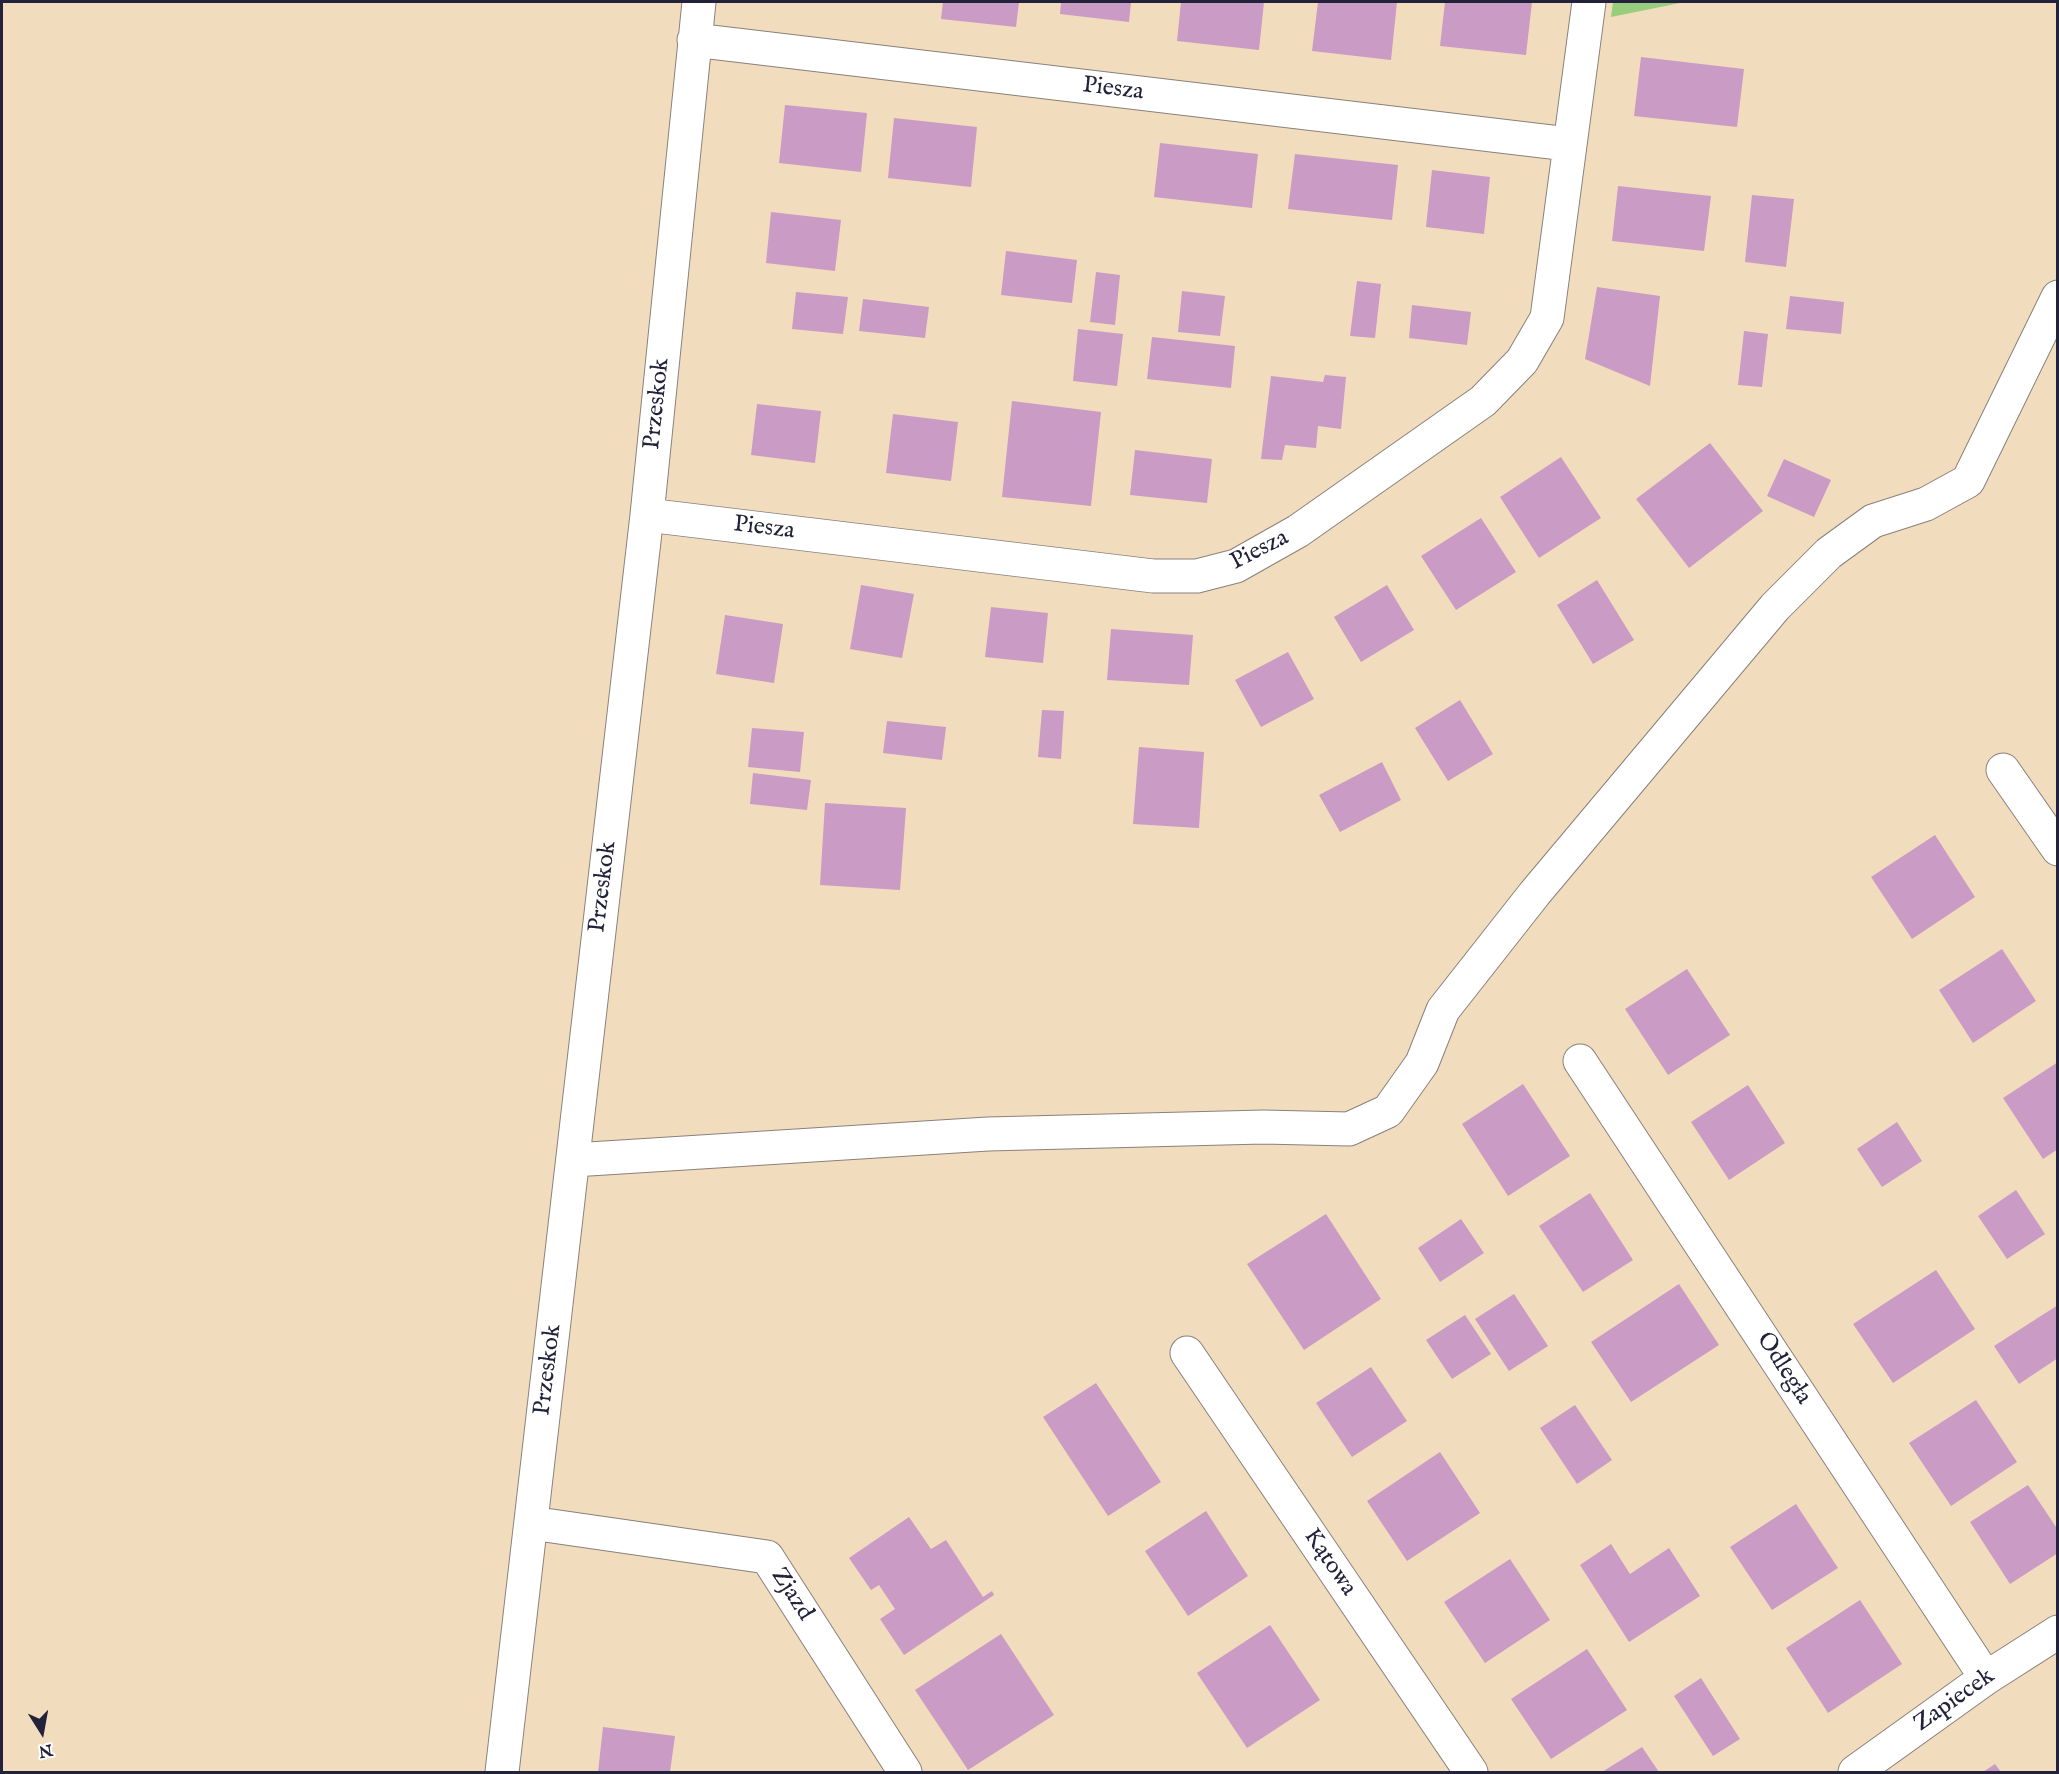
<!DOCTYPE html>
<html>
<head>
<meta charset="utf-8">
<style>
	body { margin:0 }
	#map { position:relative; width:2059px; height:1774px; overflow:hidden; background:#f1ddbd; font-family:"IM FELL English",serif }
	canvas { display:block }
	.frame { position:absolute; inset:0; border:3px solid #22223b; pointer-events:none }
	.north { position:absolute; left:12px; top:1702px; width:60px; height:60px; -webkit-text-stroke:4px #fff; paint-order:stroke; rotate:169deg; font-size:16px; font-weight:700; line-height:24px; text-align:center; color:#22223b }
	.north::after { content:''; display:block; margin:auto; width:21px; height:27px; background:#22223b; clip-path:polygon(50% 0,100% 100%,50% 72%,0 100%) }
</style>
</head>
<body>
<div id="map">
<canvas width="2059" height="1774"></canvas>
<div class="frame"></div>
<div class="north">N</div>
</div>
<script>
const ctx = document.querySelector('canvas').getContext('2d');
ctx.lineJoin = 'round';
function fillPath(path, color) { ctx.fillStyle = color; ctx.fill(path, 'evenodd'); }
function trace(path, color, width, dash) { ctx.strokeStyle = color; ctx.lineWidth = width; ctx.lineCap = dash ? 'butt' : 'round'; ctx.setLineDash(dash || []); ctx.stroke(path); }
function label(font, color, halo, rows, align = 'center') {
  ctx.font = font + ' "IM FELL English",serif'; ctx.lineWidth = 4.5; ctx.setLineDash([]); ctx.textBaseline = 'middle'; ctx.strokeStyle = halo; ctx.fillStyle = color; for (const [text, x, y, turn = 0] of rows) {
    ctx.save(); ctx.translate(x, y); ctx.rotate((+turn || 0) * Math.PI / 180); ctx.textAlign = isNaN(turn) ? turn : align; if (halo) ctx.strokeText(text, 0, 0); ctx.fillText(text, 0, 0); ctx.restore();
  }
}
fillPath(new Path2D(`
	M1613,2H1685L1611,17Z`), '#98cd7e');
fillPath(new Path2D(`
	M943,2H1019L1016,27L941,19Z
	M1061,2H1131L1129,22L1060,14Z
	M1181,2H1264L1259,50L1177,41Z
	M1318,2H1397L1391,60L1312,51Z
	M1445,2H1532L1526,55L1440,46Z
	M1641,57L1744,69L1737,127L1634,116Z
	M785,105L867,113L861,172L779,163Z
	M894,118L977,127L971,187L888,178Z
	M1160,143L1258,154L1252,208L1154,197Z
	M1295,154L1398,165L1392,220L1288,209Z
	M1432,170L1490,177L1484,234L1426,227Z
	M1618,186L1711,196L1704,251L1612,241Z
	M1752,195L1794,199L1786,267L1745,262Z
	M771,212L841,220L835,271L766,263Z
	M1006,251L1077,260L1072,303L1001,295Z
	M1096,272L1120,275L1115,325L1090,322Z
	M1357,281L1381,284L1375,338L1350,336Z
	M1597,287L1660,296L1650,386L1585,359Z
	M1182,291L1225,296L1220,336L1178,332Z
	M796,292L848,297L843,334L792,329Z
	M1790,296L1844,302L1841,334L1786,329Z
	M863,299L929,307L925,338L859,331Z
	M1412,305L1471,312L1467,345L1409,338Z
	M1078,329L1123,334L1117,386L1073,381Z
	M1744,331L1768,334L1762,387L1738,385Z
	M1152,337L1235,346L1231,388L1147,379Z
	M1325,375L1346,377L1341,429L1318,426L1316,448L1285,445L1282,460L1261,459L1271,376L1323,382Z
	M1012,401L1101,412L1091,506L1002,497Z
	M757,404L821,411L815,463L751,455Z
	M893,414L958,422L951,481L886,473Z
	M1710,443L1763,511L1689,568L1636,499Z
	M1135,450L1212,459L1207,503L1130,495Z
	M1561,457L1601,518L1539,558L1500,497Z
	M1784,459L1831,480L1814,517L1767,496Z
	M1481,518L1516,572L1456,610L1421,556Z
	M1597,580L1634,640L1593,664L1557,605Z
	M861,585L914,594L902,658L850,649Z
	M1387,585L1414,630L1361,662L1334,617Z
	M991,607L1048,613L1043,663L985,657Z
	M725,615L783,624L774,683L716,674Z
	M1111,629L1193,635L1189,685L1107,680Z
	M1288,652L1314,699L1261,727L1235,680Z
	M1460,700L1493,754L1448,781L1415,728Z
	M1042,710L1064,711L1061,759L1038,757Z
	M887,721L946,727L942,760L883,753Z
	M752,728L804,732L800,772L748,767Z
	M1139,747L1204,752L1199,828L1133,824Z
	M1382,762L1401,800L1340,832L1319,795Z
	M753,773L811,780L807,810L750,804Z
	M825,803L906,808L900,890L820,885Z
	M1935,835L1975,897L1912,939L1871,877Z
	M2002,949L2036,1001L1973,1043L1939,990Z
	M1687,969L1730,1035L1668,1075L1625,1009Z
	M2058,1062V1149L2043,1159L2003,1098Z
	M1523,1084L1570,1156L1508,1196L1462,1124Z
	M1748,1085L1785,1143L1729,1180L1691,1122Z
	M1897,1122L1922,1161L1882,1187L1857,1149Z
	M2016,1190L2045,1234L2007,1259L1978,1216Z
	M1590,1193L1633,1260L1583,1292L1539,1226Z
	M1326,1214L1381,1299L1304,1350L1247,1264Z
	M1461,1219L1484,1253L1440,1282L1418,1248Z
	M1936,1270L1975,1329L1893,1383L1853,1324Z
	M1679,1284L1719,1345L1631,1402L1591,1342Z
	M1514,1294L1548,1346L1509,1371L1475,1319Z
	M2058,1305V1358L2019,1384L1994,1346Z
	M1465,1315L1491,1354L1452,1379L1426,1340Z
	M1371,1367L1407,1421L1352,1457L1316,1403Z
	M1096,1383L1161,1482L1108,1516L1043,1417Z
	M1976,1400L2017,1462L1951,1506L1909,1443Z
	M1575,1405L1612,1460L1577,1484L1540,1428Z
	M1440,1452L1480,1513L1407,1561L1367,1501Z
	M2028,1485L2058,1530V1553L2010,1584L1970,1522Z
	M1796,1504L1838,1568L1772,1610L1730,1547Z
	M1206,1511L1248,1576L1188,1616L1145,1551Z
	M909,1517L931,1549L946,1540L983,1597L992,1591L994,1595L904,1655L880,1619L895,1609L879,1585L871,1590L849,1558Z
	M1611,1544L1630,1574L1669,1548L1700,1596L1629,1642L1580,1565Z
	M1510,1559L1550,1620L1485,1663L1444,1602Z
	M1860,1600L1902,1664L1828,1713L1786,1648Z
	M1270,1625L1320,1700L1247,1748L1197,1673Z
	M1001,1634L1054,1715L968,1770L915,1690Z
	M1587,1649L1627,1710L1551,1759L1511,1699Z
	M1701,1678L1740,1739L1713,1756L1674,1696Z
	M603,1727L675,1736L670,1772H598Z
	M1642,1747L1659,1772H1602Z
	M1995,1764L2001,1772H1983Z`), '#ca9bc4');
const minor = new Path2D(`
	M694,40L1568,144
	M647,515L1153,576H1197L1236,566L1298,531L1483,401L1522,361L1547,318L1589,2
	M2003,770L2058,849
	M1580,1061L1986,1678
	M573,1160L988,1134L1263,1127L1349,1129L1388,1111L1422,1063L1443,1010L1535,893L1775,607L1829,553L1873,521L1926,504L1968,481L2058,297
	M1187,1353L1471,1772
	M531,1523L767,1557L905,1772
	M502,1772L647,515L699,2
	M1855,1772L1986,1678L2058,1632`);
trace(minor, '#8a807c', 35);
trace(minor, '#fff', 33);
label('24px', '#22223b', '#fff', [
	["Piesza",1113,90,7],
	["Przeskok",658,404,-84],
	["Piesza",764,529,7],
	["Piesza",1260,551,-27],
	["Przeskok",604,887,-83],
	["Odległa",1783,1369,57],
	["Przeskok",549,1370,-83],
	["Kątowa",1329,1563,56],
	["Zjazd",791,1595,57],
	["Zapiecek",1955,1701,-35]
]);
</script>
</body>
</html>
